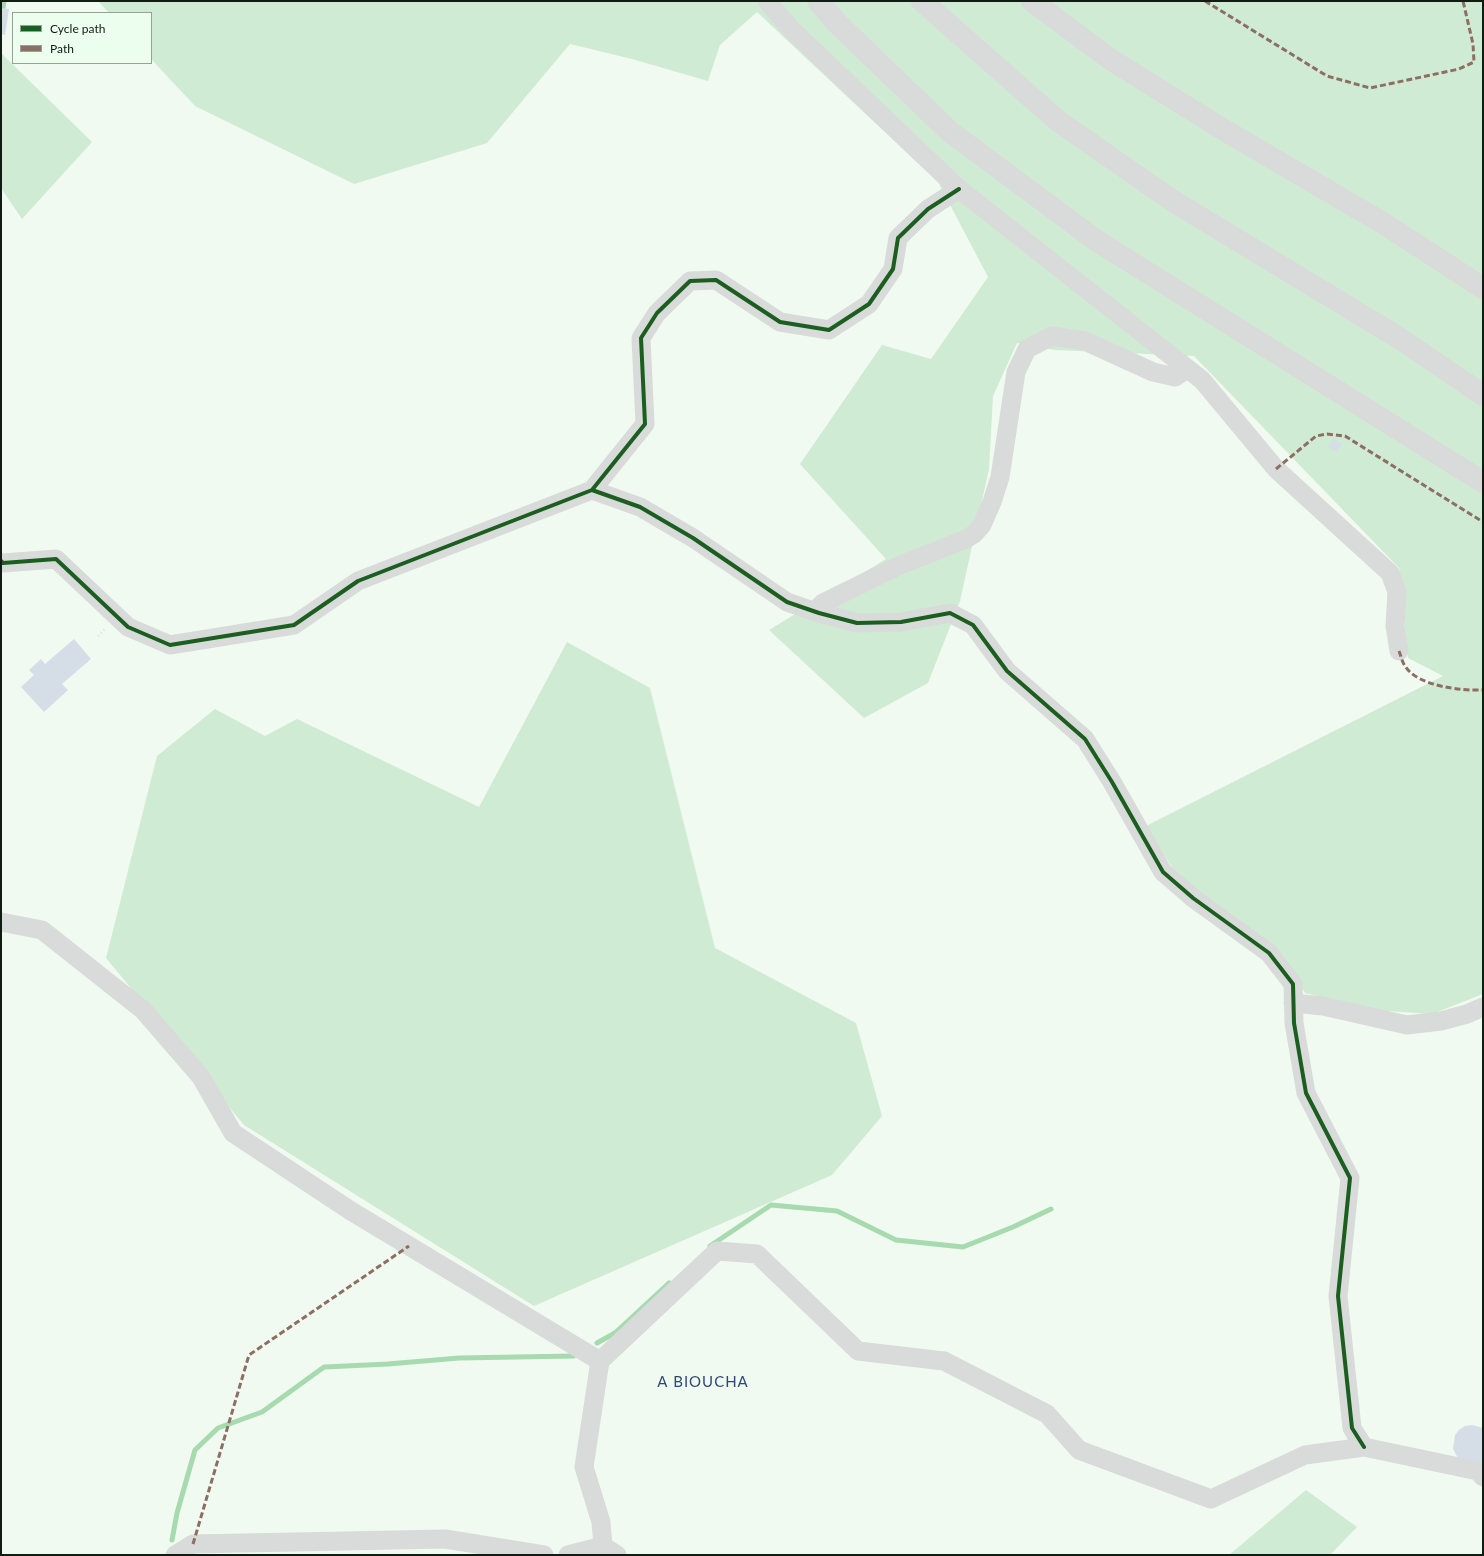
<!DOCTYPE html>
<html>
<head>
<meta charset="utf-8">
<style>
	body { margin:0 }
	#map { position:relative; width:1484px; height:1556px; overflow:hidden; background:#f0faf0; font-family:Lato,sans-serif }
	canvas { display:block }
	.frame { position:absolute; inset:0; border:2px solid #101b12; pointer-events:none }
	.legend { position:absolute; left:12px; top:12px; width:140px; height:52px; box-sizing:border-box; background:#ecfeed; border:1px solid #94a395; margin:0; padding:5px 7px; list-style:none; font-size:12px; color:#101b12 }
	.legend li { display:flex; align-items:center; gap:8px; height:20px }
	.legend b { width:20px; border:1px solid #94a395 }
</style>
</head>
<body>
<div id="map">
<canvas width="1484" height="1556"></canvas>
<div class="frame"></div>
<ul class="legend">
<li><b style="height:5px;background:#1b5e20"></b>Cycle path</li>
<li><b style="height:5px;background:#8d6e63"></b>Path</li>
</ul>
</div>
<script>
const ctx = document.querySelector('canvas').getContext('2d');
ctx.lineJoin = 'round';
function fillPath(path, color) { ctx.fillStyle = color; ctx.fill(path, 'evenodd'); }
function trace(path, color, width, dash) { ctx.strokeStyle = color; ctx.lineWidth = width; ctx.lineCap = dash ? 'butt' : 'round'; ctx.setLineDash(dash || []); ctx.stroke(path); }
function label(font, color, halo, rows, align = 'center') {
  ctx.font = font + ' Lato,sans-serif'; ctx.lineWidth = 3; ctx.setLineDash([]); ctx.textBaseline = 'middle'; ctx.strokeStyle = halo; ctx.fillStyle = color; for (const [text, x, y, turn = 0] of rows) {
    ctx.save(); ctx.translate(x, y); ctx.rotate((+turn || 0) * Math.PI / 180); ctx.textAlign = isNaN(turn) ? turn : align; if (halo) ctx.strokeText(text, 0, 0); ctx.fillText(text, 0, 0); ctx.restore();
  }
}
fillPath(new Path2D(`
	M98,1H1483V994L1432,1014L1373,1010L1305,993L1272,944L1181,881L1146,826L1443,676L1408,658L1399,568L1194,356L1055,350L1017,343L993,396L989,469L960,601L928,683L864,718L769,630L886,559L800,464L882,345L931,359L988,277L938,182L757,12L720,45L708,81L632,59L570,44L487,143L354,184L195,106L151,59V13H109Z
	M1,53L92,142L22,219L1,188Z
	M567,642L650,688L715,948L856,1023L882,1116L832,1175L534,1306L244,1125L106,958L157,756L215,709L265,736L297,719L479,807Z
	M1306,1490L1357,1527L1330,1555H1229Z`), '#d0ebd3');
trace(new Path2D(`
	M3,8L4,1
	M710,1246L771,1205L837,1211L896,1240L963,1247L1013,1227L1051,1209
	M597,1343L615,1333L669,1283
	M172,1540L177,1513L195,1450L218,1428L262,1412L324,1367L388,1364L459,1358L574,1356`), '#a7daae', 5);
fillPath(new Path2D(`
	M1,8L9,9L5,35L1,34Z
	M1333,439L1342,444L1337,452L1328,447Z
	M74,639L91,659L62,684L68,690L44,712L21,687L34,675L29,670L41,659L45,664Z
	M1472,1425L1483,1428V1463L1477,1465L1459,1460L1453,1449L1455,1435L1459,1430L1465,1426Z`), '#d5dde7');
trace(new Path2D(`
	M98,636L105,629`), '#dce0dc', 2.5, [1, 3]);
trace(new Path2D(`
	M767,1L792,30L959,189L1202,380L1276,469L1390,573L1397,592L1395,626L1399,651
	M592,490L640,507L693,538L787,602L819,613L857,623L901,622L950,613L973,625L1007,671L1085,739L1112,782L1163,872L1193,898L1269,953L1293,984L1294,1023L1306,1093L1350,1178L1338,1296L1352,1428L1364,1447
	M3,563L56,559L128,627L170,645L294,625L358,581L592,490L645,424L641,338L657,313L690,281L716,280L780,322L829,330L869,304L893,269L898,238L928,209L959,189
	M815,611L823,603L898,566L966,539L974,534L982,525L992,502L1000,477L1016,372L1027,349L1052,336L1085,341L1153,372L1175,377L1187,369
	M1,922L42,930L143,1010L201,1077L233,1133L351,1211L600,1361
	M1293,1003L1323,1006L1407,1025L1441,1021L1467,1014L1483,1007
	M603,1546L601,1522L584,1467L600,1361L717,1251L757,1254L858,1351L944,1361L1047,1414L1079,1450L1211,1499L1305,1455L1364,1447L1478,1471L1483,1477
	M175,1555L193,1544L445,1539L544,1555
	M568,1555L603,1546L617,1555`), '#d8dbd9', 19);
trace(new Path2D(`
	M818,1L837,23L949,131L1097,241L1483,482
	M922,1L1058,121L1173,201L1399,338L1483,395
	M1032,1L1110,59L1224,130L1383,223L1483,288`), '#d8dbd9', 22);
trace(new Path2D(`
	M1205,1L1327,76L1370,88L1459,69L1474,62L1473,44L1463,1
	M1276,469L1316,436L1327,434L1345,436L1483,522
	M1399,651C1401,656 1402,662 1405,666C1417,686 1461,691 1483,690
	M193,1544L249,1355L409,1246`), '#8d6e63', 3, [6, 3]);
trace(new Path2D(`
	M592,490L640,507L693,538L787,602L819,613L857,623L901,622L950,613L973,625L1007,671L1085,739L1112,782L1163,872L1193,898L1269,953L1293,984L1294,1023L1306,1093L1350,1178L1338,1296L1352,1428L1364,1447
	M1,561L3,563L56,559L128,627L170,645L294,625L358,581L592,490L645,424L641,338L657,313L690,281L716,280L780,322L829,330L869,304L893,269L898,238L928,209L959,189`), '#1b5e20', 4);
ctx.letterSpacing = '1px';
label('15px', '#37437e', '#ecfeed', [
	["A BIOUCHA",703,1382]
]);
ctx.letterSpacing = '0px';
</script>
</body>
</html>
